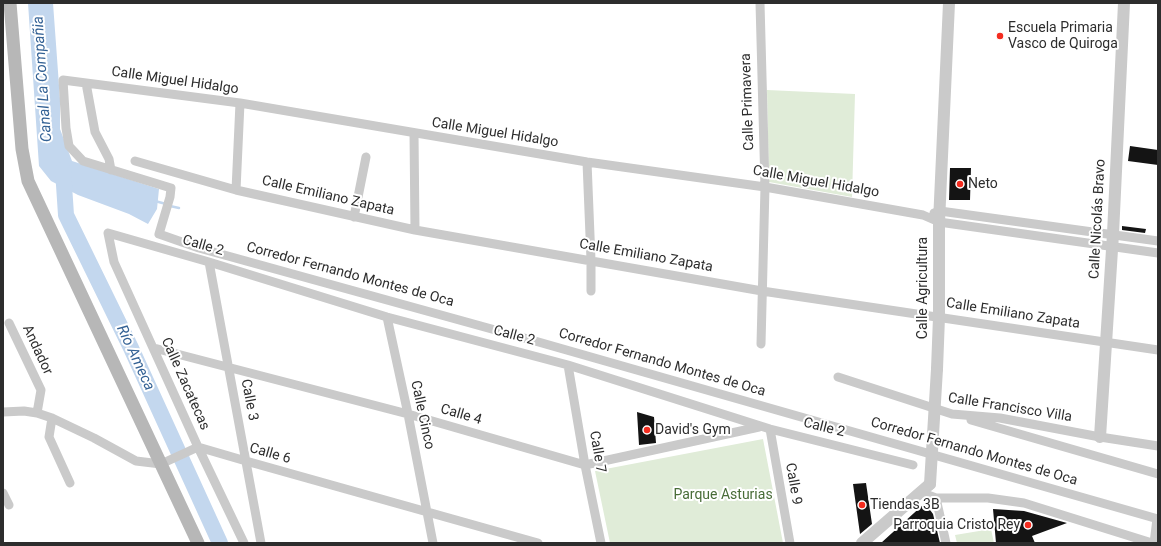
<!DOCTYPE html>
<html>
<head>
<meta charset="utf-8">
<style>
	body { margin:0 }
	#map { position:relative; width:1161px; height:546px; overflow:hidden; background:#fff; font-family:Roboto,sans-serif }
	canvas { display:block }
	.frame { position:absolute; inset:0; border:4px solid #2d2d2d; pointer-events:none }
</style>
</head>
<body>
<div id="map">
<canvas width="1161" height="546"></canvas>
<div class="frame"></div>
</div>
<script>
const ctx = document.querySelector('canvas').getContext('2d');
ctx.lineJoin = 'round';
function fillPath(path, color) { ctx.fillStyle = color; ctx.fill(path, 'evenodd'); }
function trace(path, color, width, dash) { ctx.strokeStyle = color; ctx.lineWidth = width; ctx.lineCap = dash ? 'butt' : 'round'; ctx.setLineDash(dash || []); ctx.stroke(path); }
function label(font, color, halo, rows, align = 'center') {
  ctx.font = font + ' Roboto,sans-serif'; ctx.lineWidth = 4; ctx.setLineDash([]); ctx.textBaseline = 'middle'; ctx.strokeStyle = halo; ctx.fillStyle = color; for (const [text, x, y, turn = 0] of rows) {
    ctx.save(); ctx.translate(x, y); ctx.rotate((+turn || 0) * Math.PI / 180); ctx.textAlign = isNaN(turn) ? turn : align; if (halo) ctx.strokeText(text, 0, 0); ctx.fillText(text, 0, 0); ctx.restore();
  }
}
fillPath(new Path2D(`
	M767,90L855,94L852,197L769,182Z
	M763,439L783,543H610L595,471Z
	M991,529L994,543H957L955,535Z`), '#e0ecd8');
fillPath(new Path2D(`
	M28,3H53L60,99V129L72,161L159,189L157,209L148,224L129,214L78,195L51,181L39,166Z`), '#c3d7ee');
trace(new Path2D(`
	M155,201L166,204
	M170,206L179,208`), '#c3d7ee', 2.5);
trace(new Path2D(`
	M63,170L66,215L131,348L220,543`), '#c3d7ee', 16);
fillPath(new Path2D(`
	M1130,146L1158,150V165L1128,161Z
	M950,168H971L970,200H949Z
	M1122,226L1146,229L1145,233L1122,230Z
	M637,412L654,417L656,443L639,445Z
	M866,483L872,524L860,534L853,484Z
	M925,503L933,514L940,543H881Z
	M993,509L1024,511L1067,523L1032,536L1035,543H996Z`), '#141414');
trace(new Path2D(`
	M760,3L765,187L761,344
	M86,83L95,132L109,159L111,170
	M414,133L415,230
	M135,161L236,190L415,230L762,291L1158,350
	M587,162L591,260V291
	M236,190L240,103
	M934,213L940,211L1158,241
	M354,217L366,157
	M1158,253L939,222L923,215L765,187L587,162L240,103L63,80L66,128L69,146L83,161L171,188L170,197L159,234L199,248L535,341L1158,519
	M209,262L261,543
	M387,317L408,414L433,543
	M9,323L41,390L37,413
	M154,348L408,414L585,465L759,427
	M568,365L585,465L601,543
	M838,377L952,414L1000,418L1100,437L1158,446
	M3,412L24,411L37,413L52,418L94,438L136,461L161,464L198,447L246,461L538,543
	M52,418L49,437L70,483
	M971,420L1158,474
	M770,429L790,543
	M920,492L936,498H988L1024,503L1152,543
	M3,493L9,505
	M936,498L946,543
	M244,543L198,447L114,262L108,233L209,262L387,317L568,365L770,429L913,465
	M1154,543L1157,519`), '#cacaca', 9);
trace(new Path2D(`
	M937,369L939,317V222L949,3
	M1100,437L1113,234L1124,3
	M862,543L930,484`), '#cacaca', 12);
trace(new Path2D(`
	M10,3L22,149L28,181L198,543`), '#b7b7b7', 13);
trace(new Path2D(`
	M930,484L937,369`), '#cacaca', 12);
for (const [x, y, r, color] of [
	[1000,36,4,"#f42c1f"],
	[960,184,4,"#f42c1f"],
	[647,430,4,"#f42c1f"],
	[862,505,4,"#f42c1f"],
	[1028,525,4,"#f42c1f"]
]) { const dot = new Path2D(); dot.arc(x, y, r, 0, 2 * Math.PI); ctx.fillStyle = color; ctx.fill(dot); trace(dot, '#fff', 1.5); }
label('14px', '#2d2d2d', '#fff', [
	["Escuela Primaria",1008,28],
	["Vasco de Quiroga",1008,44],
	["Neto",968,184],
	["David's Gym",655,430],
	["Tiendas 3B",870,505],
	["Parroquia Cristo Rey",1020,525,"right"]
], 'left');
label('14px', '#2d2d2d', '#fff', [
	["Calle Miguel Hidalgo",175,81,8],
	["Calle Primavera",748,102,-92],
	["Calle Miguel Hidalgo",495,133,9],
	["Calle Miguel Hidalgo",816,182,10],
	["Calle Emiliano Zapata",328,196,13],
	["Calle Nicolás Bravo",1098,219,-87],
	["Calle 2",203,246,16],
	["Calle Emiliano Zapata",646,256,10],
	["Corredor Fernando Montes de Oca",350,275,15],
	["Calle Agricultura",923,288,-90],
	["Calle Emiliano Zapata",1013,314,9],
	["Calle 2",514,336,15],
	["Andador",37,350,65],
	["Corredor Fernando Montes de Oca",662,363,16],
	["Calle Zacatecas",185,384,66],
	["Calle 3",249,400,79],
	["Calle Francisco Villa",1010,408,9],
	["Calle Cinco",422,415,78],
	["Calle 4",461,415,16],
	["Calle 2",824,428,14],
	["Calle 7",597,452,80],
	["Corredor Fernando Montes de Oca",974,452,16],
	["Calle 6",270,454,16],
	["Calle 9",793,484,80]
]);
label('14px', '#486c37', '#fff', [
	["Parque Asturias",723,495]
]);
label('italic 15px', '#346295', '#fff', [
	["Canal La Compañia",43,79,-94],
	["Río Ameca",135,358,65]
]);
</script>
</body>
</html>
